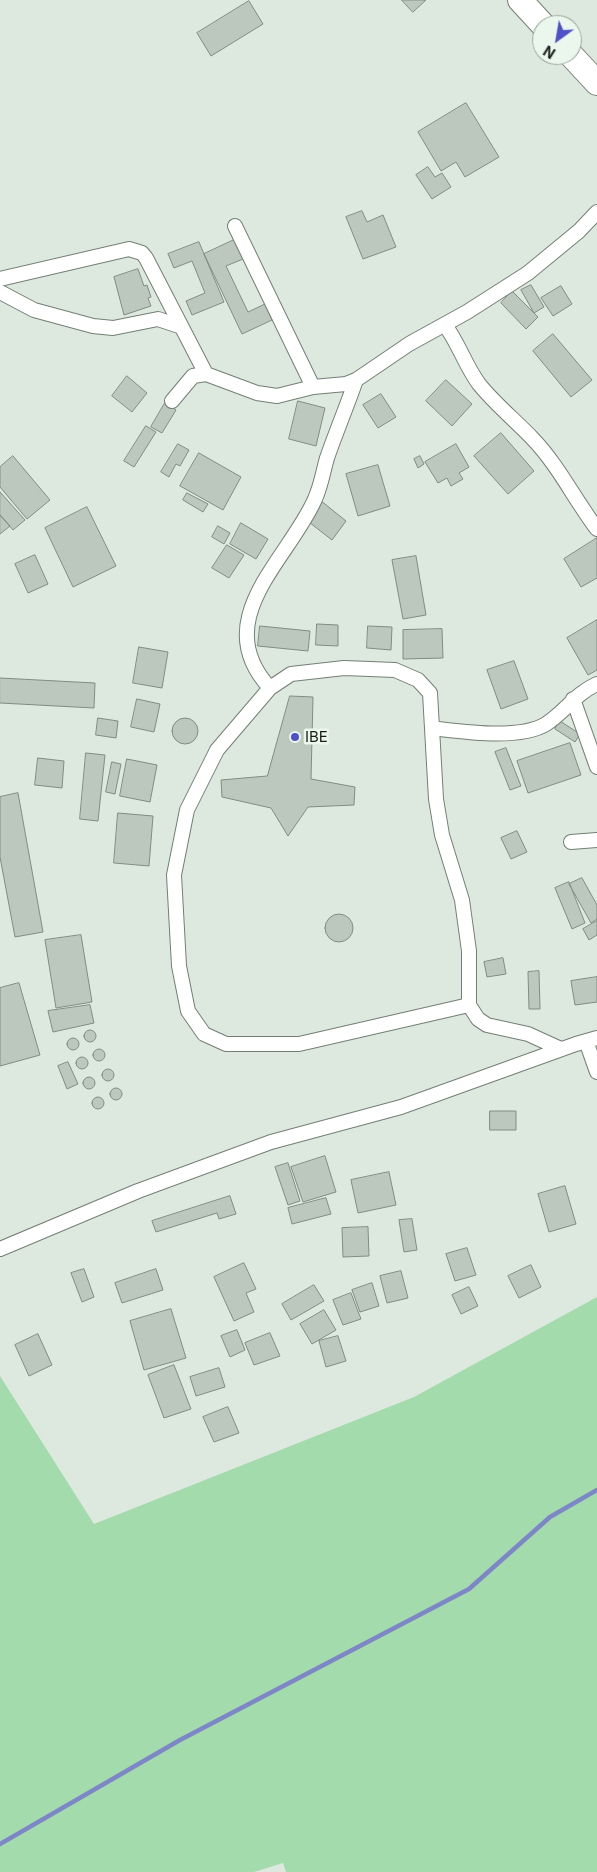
<!DOCTYPE html>
<html>
<head>
<meta charset="utf-8">
<style>
	body { margin:0 }
	#map { position:relative; width:597px; height:1872px; overflow:hidden; background:#dde9df; font-family:Inter,sans-serif }
	canvas { display:block }
	.north { position:absolute; left:532px; top:15px; width:50px; height:50px; box-sizing:border-box; background:#ebf7ec; border:1px solid #97a098; border-radius:50%; rotate:212deg; font-size:14px; font-weight:700; line-height:20px; text-align:center; color:#1a1e1b }
	.north::after { content:''; display:block; margin:auto; width:18px; height:22px; background:#4f51c7; clip-path:polygon(50% 0,100% 100%,50% 72%,0 100%) }
</style>
</head>
<body>
<div id="map">
<canvas width="597" height="1872"></canvas>
<div class="north">N</div>
</div>
<script>
const ctx = document.querySelector('canvas').getContext('2d');
ctx.lineJoin = 'round';
function fillPath(path, color) { ctx.fillStyle = color; ctx.fill(path, 'evenodd'); }
function trace(path, color, width, dash) { ctx.strokeStyle = color; ctx.lineWidth = width; ctx.lineCap = dash ? 'butt' : 'round'; ctx.setLineDash(dash || []); ctx.stroke(path); }
function label(font, color, halo, rows, align = 'center') {
  ctx.font = font + ' Inter,sans-serif'; ctx.lineWidth = 5; ctx.setLineDash([]); ctx.textBaseline = 'middle'; ctx.strokeStyle = halo; ctx.fillStyle = color; for (const [text, x, y, turn = 0] of rows) {
    ctx.save(); ctx.translate(x, y); ctx.rotate((+turn || 0) * Math.PI / 180); ctx.textAlign = isNaN(turn) ? turn : align; if (halo) ctx.strokeText(text, 0, 0); ctx.fillText(text, 0, 0); ctx.restore();
  }
}
fillPath(new Path2D(`
	M597,1297V1872H286L283,1863L254,1872H0V1376L94,1524L414,1397Z`), '#a4dbac');
trace(new Path2D(`
	M0,1844L180,1740L469,1589L550,1517L597,1490`), '#7d86c6', 4.5);
const building = new Path2D(`
	M402,0H426L413,12Z
	M249,1L263,24L211,56L197,33Z
	M466,103L499,157L465,177L456,162L441,171L418,132Z
	M428,167L435,177L442,173L451,187L432,199L416,175Z
	M362,211L367,222L383,215L396,247L363,259L346,217Z
	M234,240L243,259L226,266L248,312L265,304L272,320L242,334L204,254Z
	M199,242L224,302L192,315L186,301L205,293L192,261L174,268L168,254Z
	M138,269L144,286L147,285L151,297L148,298L151,306L124,315L114,277Z
	M531,285L544,307L534,313L521,290Z
	M561,286L572,304L553,316L541,298Z
	M512,291L538,317L526,329L501,303Z
	M553,334L592,380L571,397L533,351Z
	M127,376L147,393L132,412L112,396Z
	M446,380L472,404L452,426L426,401Z
	M381,394L396,417L378,428L363,405Z
	M298,401L325,408L316,446L289,439Z
	M165,403L176,410L162,433L151,427Z
	M146,426L156,432L134,467L124,461Z
	M501,433L534,471L508,494L474,456Z
	M178,444L189,450L180,466L176,464L169,477L161,472Z
	M456,444L469,467L459,473L463,479L451,486L447,478L438,483L425,462Z
	M199,453L241,477L223,510L180,486Z
	M13,456L50,500L27,519L0,487V467Z
	M420,456L424,464L418,468L414,459Z
	M378,465L390,506L358,516L346,474Z
	M0,492L25,520L13,530L0,515Z
	M187,493L208,504L203,512L183,500Z
	M320,500L346,521L332,540L305,519Z
	M87,507L116,566L73,587L45,528Z
	M0,515L10,526L0,534Z
	M241,523L268,539L256,559L230,544Z
	M218,526L230,533L224,544L212,537Z
	M597,538V578L581,587L564,559Z
	M227,545L244,555L229,578L212,568Z
	M35,555L48,584L28,593L15,564Z
	M416,556L426,615L403,619L392,560Z
	M597,620V670L588,675L567,638Z
	M317,624L338,625V646L316,645Z
	M260,626L310,631L308,651L258,646Z
	M368,626L392,627L391,650L367,648Z
	M442,629L443,658L403,659V630Z
	M139,647L168,652L162,688L133,683Z
	M514,661L528,699L501,709L487,670Z
	M0,678L95,683L94,708L0,703Z
	M290,696L313,697L311,779L355,787L354,805L308,807L288,836L271,808L222,797L221,780L267,776Z
	M137,699L160,704L154,732L131,727Z
	M98,718L118,721L116,738L96,735Z
	M172 731a13 13 0 1 1 26 0a13 13 0 1 1-26 0Z
	M560,721L580,734L575,742L555,729Z
	M570,743L581,775L528,793L517,761Z
	M506,748L521,786L510,790L495,752Z
	M86,753L105,755L98,821L80,819Z
	M38,758L64,761L62,788L35,785Z
	M127,759L157,765L150,802L120,796Z
	M112,762L121,764L115,794L106,792Z
	M18,793L43,932L15,937L0,857V797Z
	M118,813L153,816L149,866L114,863Z
	M517,831L527,852L511,859L501,838Z
	M582,878L597,905V919L591,923L569,884Z
	M569,882L585,923L572,929L555,888Z
	M325 928a14 14 0 1 1 28 0a14 14 0 1 1-28 0Z
	M597,921V935L589,940L583,929Z
	M81,935L92,1002L56,1008L45,940Z
	M503,958L506,974L487,977L484,962Z
	M539,971L540,1009H529L528,972Z
	M597,977V1002L575,1005L571,981Z
	M19,983L40,1055L0,1066V988Z
	M90,1005L94,1023L53,1032L48,1011Z
	M84 1036a6 6 0 1 1 12 0a6 6 0 1 1-12 0Z
	M67 1044a6 6 0 1 1 12 0a6 6 0 1 1-12 0Z
	M93 1055a6 6 0 1 1 12 0a6 6 0 1 1-12 0Z
	M76 1063a6 6 0 1 1 12 0a6 6 0 1 1-12 0Z
	M68,1062L78,1084L67,1089L58,1066Z
	M102 1075a6 6 0 1 1 12 0a6 6 0 1 1-12 0Z
	M83 1083a6 6 0 1 1 12 0a6 6 0 1 1-12 0Z
	M110 1094a6 6 0 1 1 12 0a6 6 0 1 1-12 0Z
	M92 1103a6 6 0 1 1 12 0a6 6 0 1 1-12 0Z
	M490,1111H516V1130H490Z
	M325,1156L336,1192L303,1202L291,1167Z
	M288,1163L300,1201L288,1205L275,1167Z
	M389,1172L396,1205L358,1213L351,1180Z
	M565,1186L576,1224L549,1232L538,1194Z
	M230,1196L236,1214L219,1219L217,1213L156,1232L152,1221Z
	M326,1198L331,1214L292,1224L288,1208Z
	M412,1219L417,1250L404,1252L399,1220Z
	M368,1227L369,1256L343,1257L342,1228Z
	M467,1248L476,1275L455,1281L446,1254Z
	M244,1263L256,1289L246,1293L254,1312L234,1321L214,1277Z
	M531,1265L541,1287L519,1298L508,1276Z
	M84,1269L94,1297L82,1302L71,1273Z
	M156,1269L163,1290L122,1303L115,1283Z
	M401,1271L408,1298L387,1303L380,1276Z
	M372,1283L379,1306L360,1312L352,1290Z
	M314,1285L324,1301L291,1320L282,1304Z
	M469,1287L478,1306L461,1314L452,1295Z
	M351,1293L361,1319L343,1325L333,1300Z
	M171,1309L186,1358L144,1370L130,1321Z
	M324,1310L336,1330L312,1344L300,1324Z
	M237,1330L245,1350L230,1357L221,1336Z
	M270,1333L280,1356L254,1365L245,1343Z
	M38,1334L52,1365L29,1376L15,1345Z
	M338,1336L346,1361L326,1367L319,1341Z
	M174,1365L191,1409L164,1418L148,1375Z
	M219,1368L225,1387L196,1396L190,1377Z
	M228,1407L239,1433L214,1442L203,1417Z`);
fillPath(building, '#bcc8be');
trace(building, '#818b82', 1);
const minor = new Path2D(`
	M235,226L313,387
	M0,279L129,249L142,253L146,258L206,374
	M0,292L34,310L93,326L113,328L158,319L179,326
	M445,325C459,344 465,365 479,384C495,404 515,420 533,439C558,465 575,500 597,529
	M172,401L193,376L206,374L257,393L277,396L313,387L346,384L356,380L409,344L467,312L528,273L579,231L597,212
	M270,688C207,620 289,559 315,499C321,486 323,472 327,458C336,432 347,406 356,380
	M573,699L597,767
	M432,728C462,732 520,740 546,724C565,712 576,693 597,684
	M571,842L597,840
	M469,1005L299,1044H226L204,1034L188,1011L179,966L174,875L187,810L217,750L270,688L291,674L344,668L395,670L418,680L430,693L436,799L442,835L462,900L469,951V1005L478,1019L487,1025L528,1034L561,1049
	M586,1041L597,1072
	M0,1249L138,1191L271,1142L401,1107L576,1044L597,1038`);
const trunk = new Path2D(`
	M520,0L543,25
	M571,55L597,83`);
trace(minor, '#747e75', 16);
trace(trunk, '#747e75', 26);
trace(minor, '#fff', 14);
trace(trunk, '#fff', 24);
for (const [x, y, r, color] of [
	[295,737,5,"#4f51c7"]
]) { const dot = new Path2D(); dot.arc(x, y, r, 0, 2 * Math.PI); ctx.fillStyle = color; ctx.fill(dot); trace(dot, '#ebf7ec', 2); }
label('15px', '#1a1e1b', '#ebf7ec', [
	["IBE",305,737]
], 'left');
</script>
</body>
</html>
